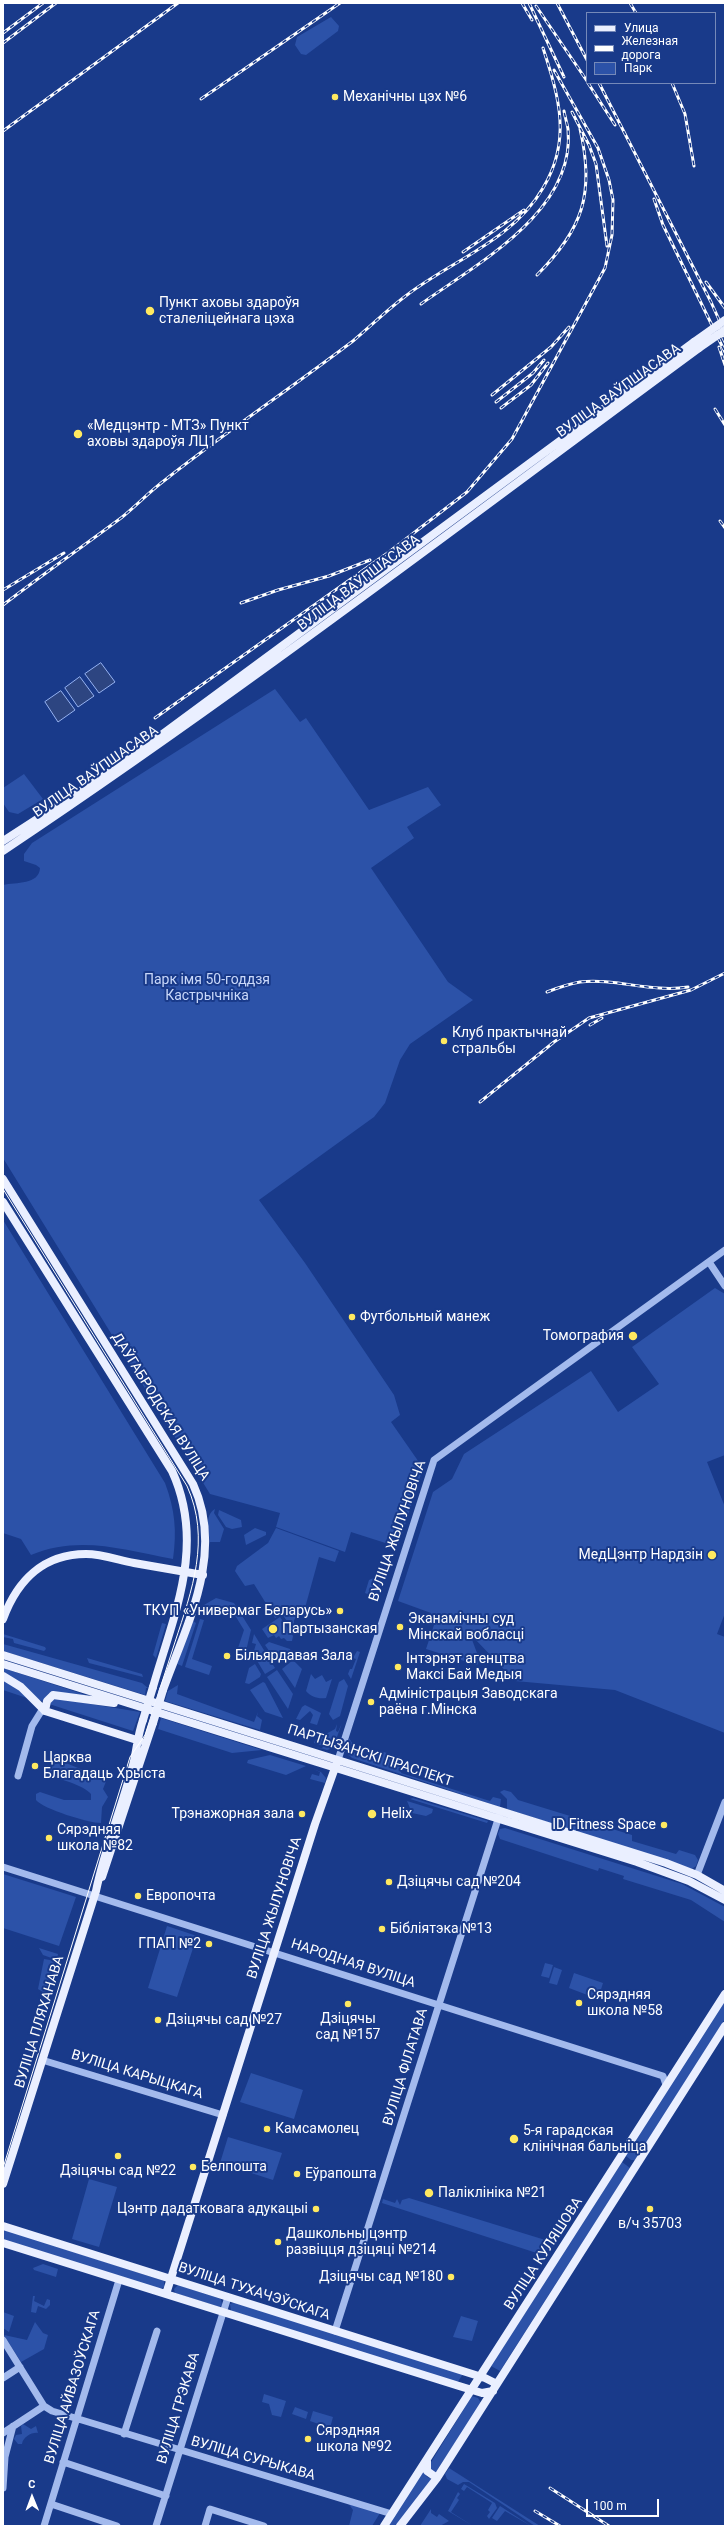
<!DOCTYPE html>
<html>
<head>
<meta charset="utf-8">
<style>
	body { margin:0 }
	#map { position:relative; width:728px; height:2529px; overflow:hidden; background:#193a8a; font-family:Roboto,sans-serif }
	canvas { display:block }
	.frame { position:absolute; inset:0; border:4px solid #fff; pointer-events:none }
	.legend { position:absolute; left:586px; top:12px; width:130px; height:72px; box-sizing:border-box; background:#193a8a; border:1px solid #7589b9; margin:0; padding:5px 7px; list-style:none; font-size:12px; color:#fff }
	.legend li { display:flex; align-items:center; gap:8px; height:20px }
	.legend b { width:20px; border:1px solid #7589b9 }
	.north { position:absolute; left:12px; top:2477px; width:40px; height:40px; -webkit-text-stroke:3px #193a8a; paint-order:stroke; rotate:359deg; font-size:11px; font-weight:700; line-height:16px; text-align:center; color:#fff }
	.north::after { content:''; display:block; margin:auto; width:14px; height:18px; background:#fff; clip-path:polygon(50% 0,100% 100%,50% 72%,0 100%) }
	.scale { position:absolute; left:586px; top:2499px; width:73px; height:18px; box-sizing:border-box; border:2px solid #fff; border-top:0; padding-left:5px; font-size:12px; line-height:14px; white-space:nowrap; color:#fff; -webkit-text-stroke:3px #193a8a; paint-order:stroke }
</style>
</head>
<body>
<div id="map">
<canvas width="728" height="2529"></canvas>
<div class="frame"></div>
<ul class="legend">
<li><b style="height:5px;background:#eaefff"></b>Улица</li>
<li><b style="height:5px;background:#fff"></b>Железная дорога</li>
<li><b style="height:11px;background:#2c52a8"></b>Парк</li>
</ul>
<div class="north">С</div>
<div class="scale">100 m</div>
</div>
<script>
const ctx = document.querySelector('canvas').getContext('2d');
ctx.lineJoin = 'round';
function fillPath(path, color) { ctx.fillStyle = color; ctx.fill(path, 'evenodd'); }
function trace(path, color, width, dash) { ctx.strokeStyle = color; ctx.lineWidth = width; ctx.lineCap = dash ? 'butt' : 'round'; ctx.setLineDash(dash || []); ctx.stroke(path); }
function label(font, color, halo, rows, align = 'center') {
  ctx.font = font + ' Roboto,sans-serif'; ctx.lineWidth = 4; ctx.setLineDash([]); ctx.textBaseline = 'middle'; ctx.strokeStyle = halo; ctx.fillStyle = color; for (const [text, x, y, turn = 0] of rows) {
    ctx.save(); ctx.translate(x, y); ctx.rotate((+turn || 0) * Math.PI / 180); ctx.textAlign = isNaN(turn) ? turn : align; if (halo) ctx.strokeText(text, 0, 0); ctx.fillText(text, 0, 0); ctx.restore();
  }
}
fillPath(new Path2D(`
	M331,17L339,26L338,31L306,55L301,54L295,45L297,37Z
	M275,689L300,722L306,718L369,810L428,787L441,805L407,827L414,838L371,868L448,982L473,1000L410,1044L400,1060L385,1103L374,1117L259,1200L305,1263L394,1395L400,1415L391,1422L423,1468L398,1547L351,1532L345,1552L276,1527L280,1513L210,1494L3,1158V885C16,882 39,885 40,868L36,865L24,861V854L32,843Z
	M24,774L43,799L18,814L9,812L3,803V788Z
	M3,1220L165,1483C175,1510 177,1531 173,1559C123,1550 80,1535 31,1555L21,1539L3,1533Z
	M715,1288L725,1294V1455L707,1462L725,1507V1613L717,1634L725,1637V1733L615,1690L515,1681L475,1639L471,1637L480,1661L477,1665L426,1649L434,1625L428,1623L431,1613L398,1601L433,1492L452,1479L464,1454L591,1371L618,1412L659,1384L632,1347Z
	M215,1509L214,1513L224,1529L220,1542H210C209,1532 204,1515 215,1509Z
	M219,1510L241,1520L242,1527L232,1529L226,1527L218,1515Z
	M255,1528L266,1532V1535L246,1545L244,1535Z
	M276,1528L339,1551L335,1562L319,1557L305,1608L294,1620V1631L282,1614L275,1618L254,1584L245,1586L235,1571L237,1566L268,1543Z
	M385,1573L377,1598L365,1593L369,1580Z
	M216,1598L234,1603L251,1630L246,1651L238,1648L244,1630L236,1617L208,1608L205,1616L201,1615L204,1605Z
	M280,1617L293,1636L292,1641H287L284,1638L281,1639L279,1636L276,1638L274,1635L268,1638L262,1629Z
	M200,1619L204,1620L192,1659L212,1666L209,1675L185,1667Z
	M193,1621L196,1623L182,1666L177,1664Z
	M162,1623L166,1624L156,1658L153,1655Z
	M3,1634L45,1647L46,1649L44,1651L14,1643L13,1639L3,1637Z
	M254,1634L275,1668L265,1674L253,1654L256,1644L252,1643Z
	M269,1642L290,1649L293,1656L278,1664L265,1645Z
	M3,1644L142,1683L148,1688H146L145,1695L3,1651Z
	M357,1651L360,1652L351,1679L348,1674L350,1669H352L356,1659L353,1658Z
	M87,1658L142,1674L143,1677L89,1663Z
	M293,1660L302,1669L295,1688L282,1669Z
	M255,1664L261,1674L260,1677L249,1684L245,1683L249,1668Z
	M3,1668L89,1696L54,1692L49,1693L43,1701L38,1700L3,1672Z
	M277,1670L293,1694L288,1709L267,1677Z
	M311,1674L315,1679L322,1675L326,1682L332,1679L326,1698C318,1699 311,1697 306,1691Z
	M3,1678L12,1683L27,1698L3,1690Z
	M344,1679L348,1686L340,1716L333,1720L329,1714L339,1682Z
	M263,1682L265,1683L283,1718L265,1712L250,1690Z
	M178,1685L177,1694L254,1722L258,1712L257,1716L262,1720L260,1730L165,1701L168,1691Z
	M53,1699H60L140,1712L133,1731L49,1704Z
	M305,1705L321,1713L317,1725L310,1723L313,1715L310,1711L300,1720L296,1719L302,1707Z
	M161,1718L262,1750L232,1753L158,1729Z
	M342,1723L333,1748L327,1750L313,1746L322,1749L323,1746L314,1743L315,1740L335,1729L337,1724L336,1731L338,1732Z
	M349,1738L356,1749L350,1748L349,1751L369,1757L380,1751L401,1757L404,1763L401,1773L490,1801L493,1797L501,1799L500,1807L352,1758L346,1752Z
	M270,1755L306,1766L286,1775L247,1763L248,1760Z
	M56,1759L88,1772L103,1774L107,1779L103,1789L108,1797L102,1807L101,1823C89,1823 43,1809 36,1800V1794L40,1792L64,1800H91V1794C83,1785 61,1779 49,1776L51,1761Z
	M313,1769L321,1772L326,1778L325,1783L310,1779L312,1774L319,1776L320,1772Z
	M504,1790L511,1792L518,1800L632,1835V1841L676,1854L679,1850L695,1855L698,1860L696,1866L692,1869L507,1809V1799L500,1792Z
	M413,1798L488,1821L487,1823L410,1799Z
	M407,1801L433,1809L432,1813L426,1816L412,1813Z
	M505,1828L682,1884L725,1907V1922L691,1900L623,1879L624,1876L599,1868L598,1871L500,1839L498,1834L500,1829Z
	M3,1874L76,1897L59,1946L3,1928Z
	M167,1926L197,1936L177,1997L148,1988Z
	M39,1948L58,1954L57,1960L43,1955Z
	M44,1959L56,1961L46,1994L38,1989Z
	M545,1963L553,1965L549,1978L541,1976Z
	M554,1967L562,1970L557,1985L549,1983Z
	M574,1973L603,1983L598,1999L569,1988Z
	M725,1998V2019L635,2160H631L626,2156Z
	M251,2073L303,2090L294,2119L240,2102Z
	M228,2137L282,2153L273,2180L220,2163Z
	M622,2162L630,2168L500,2371L491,2366Z
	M89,2179L117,2187L99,2247L72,2239Z
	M409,2198L555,2243L546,2256L382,2203L383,2199L395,2203L397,2199L400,2205L402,2200Z
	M3,2229L164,2281V2287L160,2289L3,2240Z
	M43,2264L58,2269L56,2277L34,2270L33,2268Z
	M178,2285L221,2299L222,2305L220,2307L175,2293L174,2289Z
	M33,2296H35L34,2301L44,2306L47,2299L50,2300V2305L46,2309L38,2306L36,2313L31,2312Z
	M233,2303H237L463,2374L457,2383L231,2311L230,2304Z
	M3,2312L14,2316L9,2332L3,2328Z
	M461,2316L478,2321L472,2341L453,2337Z
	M35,2322L43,2333L48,2335L44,2349L21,2362L4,2335L27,2340Z
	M264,2394L286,2401L281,2417L272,2415L269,2404L262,2402Z
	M472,2396L478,2398L481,2403L436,2472L433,2473L428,2467Z
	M295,2407L308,2412L306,2419L292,2414Z
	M313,2411L333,2417L330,2428L310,2421Z
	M23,2424L31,2429L36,2426L38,2433C32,2432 23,2437 22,2444H18L14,2439L16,2435L22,2434L21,2426Z
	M449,2468L540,2526H535L469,2482H463L458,2485L447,2479L445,2474Z
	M423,2470L427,2477L432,2479L396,2526H388Z
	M464,2484L495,2503L497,2508L489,2519L487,2516L490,2512L488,2510L492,2503L467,2487L464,2491L461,2489Z
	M458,2492L460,2494L457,2498L459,2500L451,2512L473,2526L448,2511Z
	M348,2503L380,2513L372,2526H349L353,2510Z
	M500,2506L531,2526L505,2511L497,2521L492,2518Z
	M431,2509V2513L437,2517L439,2514L449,2521L440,2526H420Z`), '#2c52a8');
const water = new Path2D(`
	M101,663L115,682L99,693L85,674Z
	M80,677L94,696L78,707L65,688Z
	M61,691L75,710L58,722L45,702Z`);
fillPath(water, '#2d4581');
trace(water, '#96b2f0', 1);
trace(new Path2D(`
	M709,1262L725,1286
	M338,1760L434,1460L725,1250
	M18,1776L32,1726L42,1710
	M3,1867L663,2076L666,2085
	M697,1875L725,1802
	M42,2060L223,2115
	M335,2331L500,1813
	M3,2340L44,2406L52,2411L392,2514
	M3,2378L20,2367
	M3,2433L44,2406
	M124,2434L157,2331
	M63,2462L166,2496
	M3,2488L5,2457L13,2426
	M51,2504L117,2526
	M44,2526L119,2280
	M156,2526L228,2297
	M205,2526L210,2509L264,2526`), '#a3baed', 7);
trace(new Path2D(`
	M3,841L122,764L694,342
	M3,851C241,692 468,518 699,348
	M3,1179L193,1484C225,1553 187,1624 163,1690
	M3,1202L172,1471C206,1545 174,1614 153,1687
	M3,1619C17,1581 43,1554 86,1554C102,1554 118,1560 134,1563C157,1567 180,1571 203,1575
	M3,1655L666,1863L697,1875L725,1891
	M3,1664L637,1862L689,1881L725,1900
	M3,1676L21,1687L45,1711L140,1741
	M45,1711L47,1701L53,1695L114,1703
	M102,1877L153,1723
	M3,2184L96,1891C105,1847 123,1805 134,1761C137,1747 138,1734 143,1720
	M3,2226L485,2378L497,2384
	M3,2243L459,2386L482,2393L493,2391
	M166,2294L315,1824L336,1765
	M427,2461V2471L437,2478
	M384,2526L725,1994
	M400,2526L437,2478L725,2026`), '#eaefff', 8);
trace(new Path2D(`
	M3,1189L187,1486C211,1539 192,1590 175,1642C165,1673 155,1704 145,1735L130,1757L3,2168`), '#fff', 1);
const rail = new Path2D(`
	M522,3L532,20
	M529,3L564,77
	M557,3L587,60
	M630,3L636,13
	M536,6L587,81
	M3,33L43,3
	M3,43L56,3
	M588,83L615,125
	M599,83L711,302L725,333
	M672,83L685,114L694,166
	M201,99L340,3
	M572,112L589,145L596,164L607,246
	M3,131L178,3
	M654,199L663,225L725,352
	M463,252L524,210
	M537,275C583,229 595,193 580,129
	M706,282L725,308
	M421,304C478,263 576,211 568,129C567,123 565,117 564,111
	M719,329L725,342
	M719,347L725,365
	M492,395L551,347L569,327
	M496,402L533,373L544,360
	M501,408L531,385L548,363
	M715,409L725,425
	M720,521L725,528
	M3,590L64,553
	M241,603L278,590L329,576L370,560
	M3,605C42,575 82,547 121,518C136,506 149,492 165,480C226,432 291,388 353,341C371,326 388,309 407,295C453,260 513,240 543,188C572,140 559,97 543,48
	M155,718L389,552L467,492L512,439L605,268L612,235L613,200L609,180L598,148L554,70
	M547,992C557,988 569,984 580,982C616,978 652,993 688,987
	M590,1025L602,1018
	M480,1102L554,1042L589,1018L691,990L725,973
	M550,2488L609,2526
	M535,2511L560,2526`);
trace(rail, '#fff', 3);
trace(rail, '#193a8a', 1.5, [4.5]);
trace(new Path2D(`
	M694,342L725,320
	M699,348L725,330
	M143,1720L153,1687
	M153,1723L163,1690`), '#eaefff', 8);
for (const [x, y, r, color] of [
	[335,97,4,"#ffe960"],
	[150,311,5,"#ffe960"],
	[78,434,5,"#ffe960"],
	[444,1041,4,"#ffe960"],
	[352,1317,4,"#ffe960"],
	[633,1336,5,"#ffe960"],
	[712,1555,5,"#ffe960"],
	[340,1611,4,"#ffe960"],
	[400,1627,4,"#ffe960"],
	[273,1629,5,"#ffe960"],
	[227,1656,4,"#ffe960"],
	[398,1667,4,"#ffe960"],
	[371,1702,4,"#ffe960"],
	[35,1766,4,"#ffe960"],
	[302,1814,4,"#ffe960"],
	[372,1814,5,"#ffe960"],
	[664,1825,4,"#ffe960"],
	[49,1838,4,"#ffe960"],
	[389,1882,4,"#ffe960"],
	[138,1896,4,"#ffe960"],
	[382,1929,4,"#ffe960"],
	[209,1944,4,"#ffe960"],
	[579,2003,4,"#ffe960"],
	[348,2004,4,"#ffe960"],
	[158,2020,4,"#ffe960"],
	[267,2129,4,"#ffe960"],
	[514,2139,5,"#ffe960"],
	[118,2156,4,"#ffe960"],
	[193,2167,4,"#ffe960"],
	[297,2174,4,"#ffe960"],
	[429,2193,5,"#ffe960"],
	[316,2209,4,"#ffe960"],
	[650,2209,4,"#ffe960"],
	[278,2242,4,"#ffe960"],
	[451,2277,4,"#ffe960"],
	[308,2439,4,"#ffe960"]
]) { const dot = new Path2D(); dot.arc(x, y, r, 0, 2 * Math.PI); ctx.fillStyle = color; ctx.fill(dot); trace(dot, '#193a8a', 1.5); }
label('14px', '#fff', '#193a8a', [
	["Механічны цэх №6",343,97],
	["Пункт аховы здароўя",159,303],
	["сталеліцейнага цэха",159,319],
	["«Медцэнтр - МТЗ» Пункт",87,426],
	["аховы здароўя ЛЦ1",87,442],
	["Клуб практычнай",452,1033],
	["стральбы",452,1049],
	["Футбольный манеж",360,1317],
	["Томография",624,1336,"right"],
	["МедЦэнтр Нардзін",703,1555,"right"],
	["ТКУП «Универмаг Беларусь»",332,1611,"right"],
	["Эканамічны суд",408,1619],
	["Мінскай вобласці",408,1635],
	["Партызанская",282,1629],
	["Більярдавая Зала",235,1656],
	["Інтэрнэт агенцтва",406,1659],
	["Максі Бай Медыя",406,1675],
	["Адміністрацыя Заводскага",379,1694],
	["раёна г.Мінска",379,1710],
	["Царква",43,1758],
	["Благадаць Хрыста",43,1774],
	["Трэнажорная зала",294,1814,"right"],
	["Helix",381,1814],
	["ID Fitness Space",656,1825,"right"],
	["Сярэдняя",57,1830],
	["школа №82",57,1846],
	["Дзіцячы сад №204",397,1882],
	["Европочта",146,1896],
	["Бібліятэка №13",390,1929],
	["ГПАП №2",201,1944,"right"],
	["Сярэдняя",587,1995],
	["школа №58",587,2011],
	["Дзіцячы",348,2019,"center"],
	["сад №157",348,2035,"center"],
	["Дзіцячы сад №27",166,2020],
	["Камсамолец",275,2129],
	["5-я гарадская",523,2131],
	["клінічная бальніца",523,2147],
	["Белпошта",201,2167],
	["Дзіцячы сад №22",118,2171,"center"],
	["Еўрапошта",305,2174],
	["Паліклініка №21",438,2193],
	["Цэнтр дадатковага адукацыі",308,2209,"right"],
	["в/ч 35703",650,2224,"center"],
	["Дашкольны цэнтр",286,2234],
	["развіцця дзіцяці №214",286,2250],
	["Дзіцячы сад №180",443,2277,"right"],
	["Сярэдняя",316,2431],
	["школа №92",316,2447]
], 'left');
label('14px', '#fff', '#193a8a', [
	["ВУЛІЦА ВАЎПШАСАВА",619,391,-36],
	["ВУЛІЦА ВАЎПШАСАВА",359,583,-37],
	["ВУЛІЦА ВАЎПШАСАВА",96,772,-35],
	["ДАЎГАБРОДСКАЯ ВУЛІЦА",160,1407,58],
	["ВУЛІЦА ЖЫЛУНОВІЧА",398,1531,-71],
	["ПАРТЫЗАНСКІ ПРАСПЕКТ",370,1756,18],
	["ВУЛІЦА ЖЫЛУНОВІЧА",275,1908,-72],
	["НАРОДНАЯ ВУЛІЦА",353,1964,18],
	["ВУЛІЦА ПЛЯХАНАВА",40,2022,-73],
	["ВУЛІЦА ФІЛАТАВА",406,2067,-73],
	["ВУЛІЦА КАРЫЦКАГА",137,2075,17],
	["ВУЛІЦА КУЛЯШОВА",544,2254,-57],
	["ВУЛІЦА ТУХАЧЭЎСКАГА",254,2292,18],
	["ВУЛІЦА АЙВАЗОЎСКАГА",73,2387,-73],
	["ВУЛІЦА ГРЭКАВА",179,2408,-73],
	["ВУЛІЦА СУРЫКАВА",253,2459,16]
]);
label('14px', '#c9d8fa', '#193a8a', [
	["Парк імя 50-годдзя",207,980],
	["Кастрычніка",207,996]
]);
</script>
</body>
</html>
